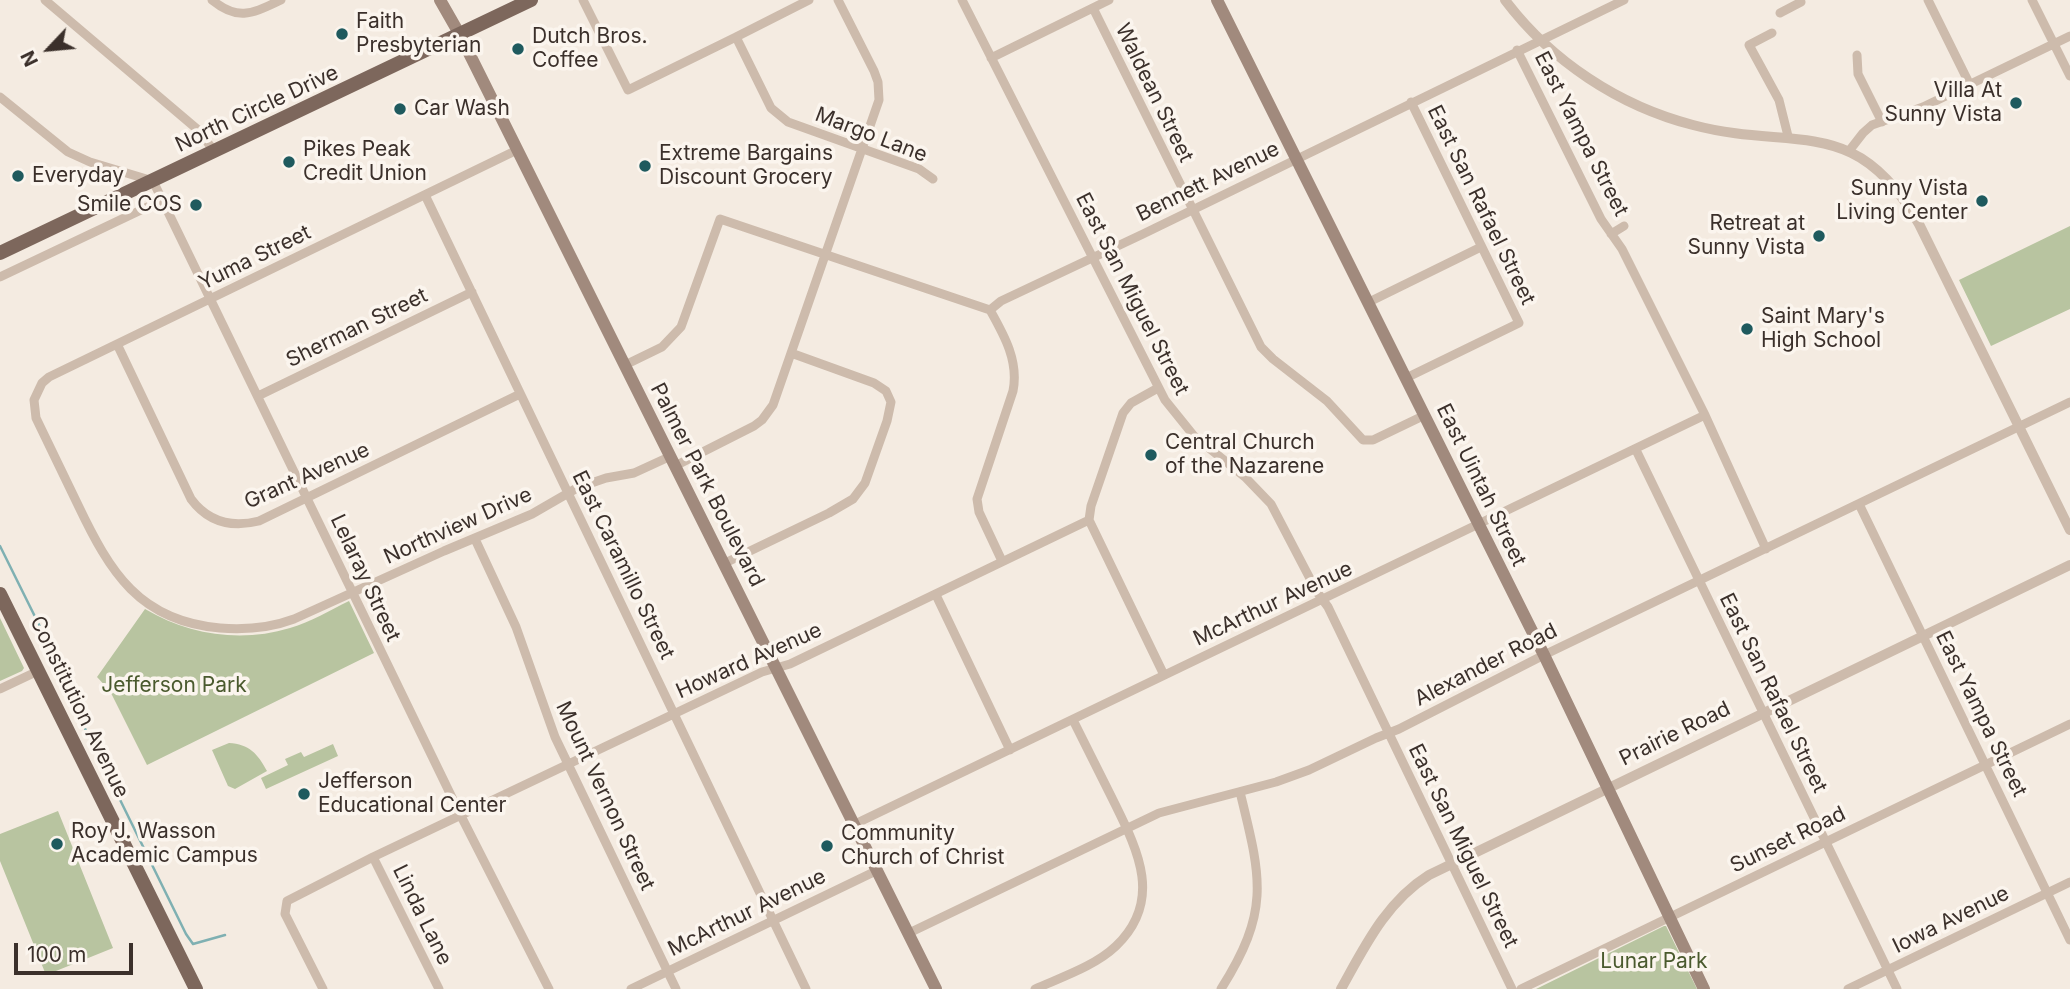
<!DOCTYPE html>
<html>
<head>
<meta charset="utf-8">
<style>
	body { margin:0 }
	#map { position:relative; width:2070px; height:989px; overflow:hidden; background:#f4ebe1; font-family:Inter,sans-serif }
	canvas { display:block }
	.north { position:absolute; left:14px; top:14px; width:70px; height:70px; -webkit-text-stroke:5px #fbf5ee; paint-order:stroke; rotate:244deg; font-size:19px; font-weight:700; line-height:28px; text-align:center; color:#3b302b }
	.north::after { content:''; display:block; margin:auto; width:24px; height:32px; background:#3b302b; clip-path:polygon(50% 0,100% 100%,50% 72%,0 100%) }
	.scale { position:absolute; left:14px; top:943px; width:119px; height:32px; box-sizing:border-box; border:4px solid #3b302b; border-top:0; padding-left:9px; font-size:21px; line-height:24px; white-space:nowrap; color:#3b302b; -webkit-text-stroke:5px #fbf5ee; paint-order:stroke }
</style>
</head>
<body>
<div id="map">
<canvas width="2070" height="989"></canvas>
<div class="north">N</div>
<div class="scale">100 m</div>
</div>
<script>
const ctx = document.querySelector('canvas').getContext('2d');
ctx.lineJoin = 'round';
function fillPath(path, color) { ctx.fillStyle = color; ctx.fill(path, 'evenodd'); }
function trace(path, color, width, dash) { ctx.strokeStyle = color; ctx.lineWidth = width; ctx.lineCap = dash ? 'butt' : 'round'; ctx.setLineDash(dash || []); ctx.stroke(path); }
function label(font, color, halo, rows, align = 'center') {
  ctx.font = font + ' Inter,sans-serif'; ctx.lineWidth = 7; ctx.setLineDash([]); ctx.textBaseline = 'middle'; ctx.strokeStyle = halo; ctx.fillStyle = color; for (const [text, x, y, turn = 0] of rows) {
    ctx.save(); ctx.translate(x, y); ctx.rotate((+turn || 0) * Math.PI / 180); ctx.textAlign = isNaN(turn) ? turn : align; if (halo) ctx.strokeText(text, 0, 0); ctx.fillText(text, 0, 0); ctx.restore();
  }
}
fillPath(new Path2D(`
	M2070,226V309L1991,346L1959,280Z
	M349,601L374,653L147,765L110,691L97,677L145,609C189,635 241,643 290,628C311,622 330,610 349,601Z
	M0,618L24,668L22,671L0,681Z
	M229,743C249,744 258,754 267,771L235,789L228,786L212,750Z
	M333,744L338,756L266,789L261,778L288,765L285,759L301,752L304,757Z
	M58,811L113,948L46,975L0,861V834Z
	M1666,926L1697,989H1536L1664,926Z`), '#b8c4a0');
trace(new Path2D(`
	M0,546L52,651L71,700L186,934L193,944L225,935`), '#7fb0b2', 2.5);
trace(new Path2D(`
	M45,0L197,129L215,152
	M212,0C239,22 253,13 281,0
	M583,0L628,90L736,37
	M809,0L736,37L771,108L788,122L919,169L933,179
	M962,0L1165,400L1194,436L1245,477L1271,504L1317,592L1328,607L1512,989
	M1928,0L1970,85
	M2032,0L2070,76
	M1093,8L1261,347L1273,359L1327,401L1363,440H1373L1425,415
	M1780,13L1801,2L1800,0
	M1772,33L1749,45L1779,100L1788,136
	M1517,50L1601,219L1622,249L1705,415L1766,549
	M1857,55L1858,74L1882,122
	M991,58L1109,0
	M0,97L68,152L90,162L153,181L461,816L549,989
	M517,150L49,377L42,383L34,400L36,418C50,447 64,476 78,505C110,572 139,621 220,628C246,630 270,628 294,619L444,551L532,514L577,488L606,478L634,473L671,456
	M1849,151L1863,133L1872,125L1923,107L2070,36
	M425,195L806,989
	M1611,234L1624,226
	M0,277L162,200
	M1369,302L1481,247
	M990,310C1004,335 1019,361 1013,391L977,499L979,512L1002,561
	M117,344L191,499C208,522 231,528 259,521L520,394
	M625,365L662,347L681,327L720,219L990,310L1001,301L1143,234L1624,0
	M1406,378L1519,323L1411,102
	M258,396L472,292
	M1636,450L1897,989
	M675,466L754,426L762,420L773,405L879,100L878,82L874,71L838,0
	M1859,504L2070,940
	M1089,520L1164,675
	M475,539L516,627L555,737L676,989
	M725,563L829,513L853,499L865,483L887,421L891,402L886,391L874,383L791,353
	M936,595L1010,750
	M0,689L38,671
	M855,824L1705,415
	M373,857L439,989
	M909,933L1159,813L1276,782L1309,770L1376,738L1399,729L1544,655L2070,402
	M323,989L285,914L287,901L373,857L762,672L790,664L1089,520L1091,506L1123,413L1131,403L1158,388
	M631,989L878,870
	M1035,989C1062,977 1095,966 1116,946C1165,899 1136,847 1112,798C1099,772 1086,746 1073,720
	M1221,989C1271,910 1261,878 1240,792
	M1521,989L2070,724
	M1848,989L2070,882`), '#cdbbac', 9);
trace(new Path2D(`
	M1505,0C1551,61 1619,106 1693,125C1794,152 1856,112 1919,224L2070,530
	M1341,989C1365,946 1386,902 1429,875L2070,565`), '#cdbbac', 10);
trace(new Path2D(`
	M440,0L460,35L936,989
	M1217,0L1544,655L1704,989`), '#a18a7d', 12);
trace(new Path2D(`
	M0,253L531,0
	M0,594L196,989`), '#7d675c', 14);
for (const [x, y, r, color] of [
	[342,34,7,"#1f5a5e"],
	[518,49,7,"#1f5a5e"],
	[2016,103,7,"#1f5a5e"],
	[400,109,7,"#1f5a5e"],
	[289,162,7,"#1f5a5e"],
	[645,166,7,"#1f5a5e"],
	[18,176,7,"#1f5a5e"],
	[1982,201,7,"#1f5a5e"],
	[196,205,7,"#1f5a5e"],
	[1819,236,7,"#1f5a5e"],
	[1747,329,7,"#1f5a5e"],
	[1151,455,7,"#1f5a5e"],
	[304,794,7,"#1f5a5e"],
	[57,844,7,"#1f5a5e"],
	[827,846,7,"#1f5a5e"]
]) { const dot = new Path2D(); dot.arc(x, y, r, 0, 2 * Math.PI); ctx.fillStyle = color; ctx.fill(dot); trace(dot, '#fbf5ee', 2.5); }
label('21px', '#3b302b', '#fbf5ee', [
	["Faith",356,22],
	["Presbyterian",356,46],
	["Dutch Bros.",532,37],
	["Coffee",532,61],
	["Villa At",2002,91,"right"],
	["Sunny Vista",2002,115,"right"],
	["Car Wash",414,109],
	["Pikes Peak",303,150],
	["Credit Union",303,174],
	["Extreme Bargains",659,154],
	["Discount Grocery",659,178],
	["Everyday",32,176],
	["Sunny Vista",1968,189,"right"],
	["Living Center",1968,213,"right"],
	["Smile COS",182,205,"right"],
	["Retreat at",1805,224,"right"],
	["Sunny Vista",1805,248,"right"],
	["Saint Mary's",1761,317],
	["High School",1761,341],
	["Central Church",1165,443],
	["of the Nazarene",1165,467],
	["Jefferson",318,782],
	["Educational Center",318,806],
	["Roy J. Wasson",71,832],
	["Academic Campus",71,856],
	["Community",841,834],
	["Church of Christ",841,858]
], 'left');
label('21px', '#3b302b', '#fbf5ee', [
	["Waldean Street",1154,93,64],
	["North Circle Drive",257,109,-25],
	["East Yampa Street",1581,134,63],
	["Margo Lane",871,135,21],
	["Bennett Avenue",1208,182,-26],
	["East San Rafael Street",1481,205,64],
	["Yuma Street",255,258,-26],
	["East San Miguel Street",1132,294,63],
	["Sherman Street",357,328,-26],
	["Grant Avenue",307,476,-24],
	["Palmer Park Boulevard",707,485,63],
	["East Uintah Street",1481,485,64],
	["Northview Drive",458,526,-24],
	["East Caramillo Street",623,565,64],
	["Lelaray Street",365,578,65],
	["McArthur Avenue",1273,604,-25],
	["Howard Avenue",749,661,-24],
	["Alexander Road",1486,665,-27],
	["East San Rafael Street",1773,693,64],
	["Constitution Avenue",79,707,64],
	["East Yampa Street",1981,714,64],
	["Prairie Road",1675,734,-26],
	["Mount Vernon Street",605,796,65],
	["Sunset Road",1788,840,-26],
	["East San Miguel Street",1463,846,64],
	["McArthur Avenue",747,913,-26],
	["Linda Lane",422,915,64],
	["Iowa Avenue",1951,920,-26]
]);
label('21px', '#4a5a2e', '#fbf5ee', [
	["Jefferson Park",174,686],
	["Lunar Park",1654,962]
]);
</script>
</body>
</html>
